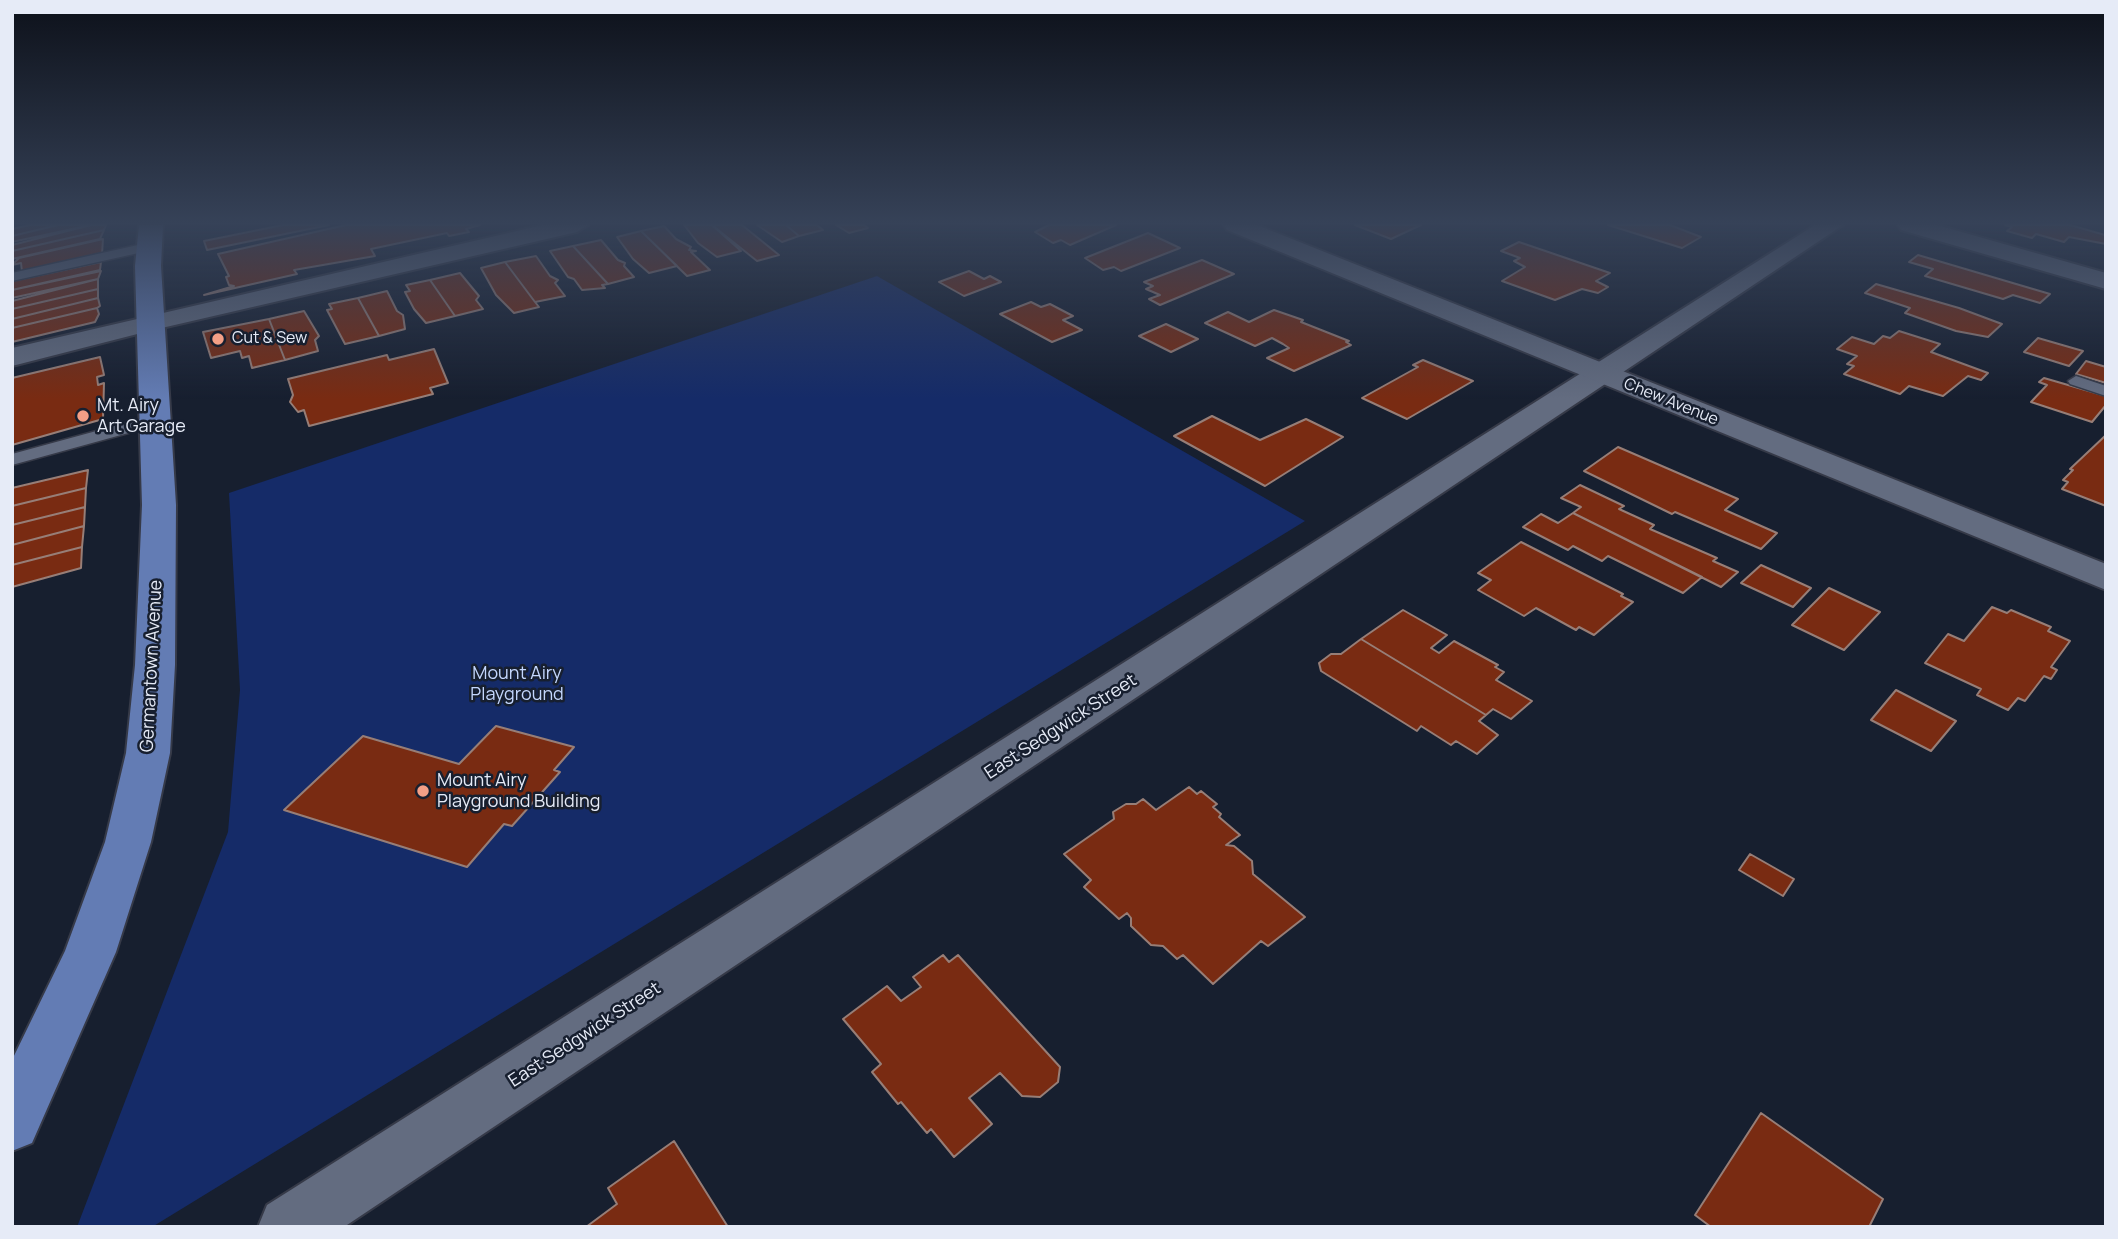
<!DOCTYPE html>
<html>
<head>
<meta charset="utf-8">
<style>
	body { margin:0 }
	#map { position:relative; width:2118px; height:1239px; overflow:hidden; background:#171f2f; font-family:Manrope,sans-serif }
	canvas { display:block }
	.frame { position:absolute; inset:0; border:14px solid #e6ebf7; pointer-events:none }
</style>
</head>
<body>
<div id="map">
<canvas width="2118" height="1239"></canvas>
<div class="frame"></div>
</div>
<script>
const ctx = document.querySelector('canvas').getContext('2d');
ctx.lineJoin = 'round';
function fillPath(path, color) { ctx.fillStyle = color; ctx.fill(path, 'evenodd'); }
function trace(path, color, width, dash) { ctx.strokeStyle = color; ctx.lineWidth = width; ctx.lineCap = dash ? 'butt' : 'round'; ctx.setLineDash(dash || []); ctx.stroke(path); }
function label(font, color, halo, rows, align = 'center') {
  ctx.font = font + ' Manrope,sans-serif'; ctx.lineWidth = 5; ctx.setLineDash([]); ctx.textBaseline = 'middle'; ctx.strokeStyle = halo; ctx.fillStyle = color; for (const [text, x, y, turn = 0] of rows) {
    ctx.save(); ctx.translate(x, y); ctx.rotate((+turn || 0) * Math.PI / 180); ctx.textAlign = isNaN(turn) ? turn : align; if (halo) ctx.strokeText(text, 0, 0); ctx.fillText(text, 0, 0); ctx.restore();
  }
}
fillPath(new Path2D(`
	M877,276L1305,521L152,1227H77L228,832L240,690L229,493Z`), '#152b68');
const building = new Path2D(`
	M30,225H58L12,236V229Z
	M58,225H91L12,242V236Z
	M91,225H106L104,230L12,251V245Z
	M283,225H329L207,250L204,241Z
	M346,225H480L466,229L469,232L449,236L447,233L371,249L375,256L294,270L297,274L204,295L234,286L229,285L226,277L229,276L218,254Z
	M684,225H712L741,251L717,257L698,243Z
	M712,225H742L779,255L757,261Z
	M757,225H786L799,236L782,242Z
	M786,225H817L823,230L799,236Z
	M864,225L868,228L849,233L836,225Z
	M1049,225H1116L1070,245L1061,240L1053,243L1035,232Z
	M1355,225H1421L1391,239Z
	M1608,225H1670L1701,237L1682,248Z
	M2005,225H2070L2105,235L2106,244L2069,237L2064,242L2036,234L2032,238L2007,231L2012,227Z
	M664,226L676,239L691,247L689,250L696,251L691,252L710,270L687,276L641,231Z
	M104,230L100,239L12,259V251Z
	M641,231L677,266L649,273L633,259L617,237Z
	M1148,233L1180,248L1121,271L1114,267L1103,270L1085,258Z
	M103,239L102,254L22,272L21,263L12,265L19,258Z
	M601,240L618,260L625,263L624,266L634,277L608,284L573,246Z
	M1519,242L1610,273L1596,281L1608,287L1598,293L1582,289L1555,300L1502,281L1525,267L1514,261L1520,258L1501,251Z
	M573,246L608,284L602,285L605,288L582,290L574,279L568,277L550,251Z
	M1918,255L2050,294L2040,303L2013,295L2003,299L1925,276L1933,269L1909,262Z
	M536,256L550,276L558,280L555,283L565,296L535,302L505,262Z
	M1202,260L1234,274L1160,305L1149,299L1160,295L1146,289L1153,286L1144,282Z
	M101,262L100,270L12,290V281Z
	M505,262L535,302L539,307L514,313L496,295L481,268Z
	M101,271L98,279L12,298V290Z
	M969,271L984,279L990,276L1001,282L964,296L939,282Z
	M460,273L479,296L476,300L483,309L455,316L430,280Z
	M98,279V289L12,309V301Z
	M430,280L455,316L426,323L414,309L405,292L410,291L406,285Z
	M1876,284L1959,308L2002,324L1988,337L1956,331L1905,313L1910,308L1865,293Z
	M98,289V298L12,319V309Z
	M387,291L397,311L403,315L405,329L379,336L358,298Z
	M98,298L100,306L97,308L12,328V319Z
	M358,298L379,336L345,344L327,310L332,309L329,304Z
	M1031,302L1041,307L1050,304L1073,316L1063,320L1082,330L1052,342L1000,314Z
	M97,308L99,314L95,322L12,342V328Z
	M1274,310L1303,320L1301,322L1349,341L1346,342L1351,345L1294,371L1267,358L1289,348L1283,344L1272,338L1255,346L1205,323L1228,312L1249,322Z
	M304,311L319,336L315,340L318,351L285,360L269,319Z
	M269,319L285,360L252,368L249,356L242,358L240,351L211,358L203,332Z
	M1166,324L1198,339L1171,352L1139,336Z
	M1899,331L1940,344L1931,352L1988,373L1981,380L1968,376L1943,396L1909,386L1900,394L1844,374L1854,366L1847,364L1857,356L1837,349L1852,337L1874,344L1883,336L1890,338Z
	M2038,338L2083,351L2069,366L2024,352Z
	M434,349L448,383L430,388L433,394L309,426L304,410L298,412L290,402L293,395L288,379L387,355L389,360Z
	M100,357L104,375L97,377L98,385L104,383L103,419L12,445V378Z
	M1423,360L1473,381L1407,419L1362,398L1418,367L1413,365Z
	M2086,361L2106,367V383L2076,374Z
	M2044,378L2106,396V405L2092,422L2031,402L2047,385L2039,382Z
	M1212,416L1260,440L1306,419L1343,437L1265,486L1174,436Z
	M2106,435V506L2062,489L2068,482L2063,480L2073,470L2070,469Z
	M1618,447L1738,499L1725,510L1777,533L1761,549L1675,512L1672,514L1584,471Z
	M88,470L86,488L12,506V488Z
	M1580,485L1624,506L1619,509L1654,525L1650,529L1717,558L1713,561L1738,572L1721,587L1573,513L1581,507L1561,498Z
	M86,488L85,507L12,525V506Z
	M85,507L84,526L12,545V525Z
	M1573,513L1702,577L1683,593L1608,556L1602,561L1573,546L1568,550L1523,527L1541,514L1558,523Z
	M84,526L82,547L12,565V545Z
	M1521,542L1623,594L1621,596L1633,602L1594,635L1579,627L1576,630L1536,608L1524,616L1478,590L1491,580L1478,573Z
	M82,547L81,568L12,587V565Z
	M1761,565L1811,588L1793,607L1741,583Z
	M1829,588L1880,612L1844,650L1792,625Z
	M1992,607L2007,613L2011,610L2051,627L2048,631L2070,641L2051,667L2057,670L2051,679L2044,676L2025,701L2018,698L2008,710L1977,695L1981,689L1925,663L1948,634L1964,641Z
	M1403,610L1447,635L1431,648L1439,653L1454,641L1498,665L1495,667L1504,672L1496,680L1532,701L1511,719L1493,709L1486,715L1361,639Z
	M1361,639L1486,715L1479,721L1498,735L1477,754L1456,741L1451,745L1421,726L1417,731L1321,671L1319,663L1331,654H1341Z
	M1896,690L1956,721L1931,751L1871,720Z
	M496,726L574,747L554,770L560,772L512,826L504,824L467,867L284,810L363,736L459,764Z
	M1189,787L1197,794L1201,791L1217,804L1213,807L1221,814L1219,817L1240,835L1226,845L1234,846L1252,861L1253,874L1305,917L1268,946L1261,941L1213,984L1183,955L1177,959L1163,946L1151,945L1131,926V918L1127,913L1119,919L1084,887L1091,880L1064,854L1114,819L1113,812L1126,804H1136L1143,799L1156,810Z
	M1750,854L1794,879L1783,896L1739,870Z
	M943,955L949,962L958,955L1060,1067L1058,1082L1040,1097L1022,1096L1000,1073L969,1098L992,1124L954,1157L931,1129L927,1133L901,1102L898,1104L872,1072L881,1064L843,1019L887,986L901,1001L921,987L913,977Z
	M1761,1113L1883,1199L1869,1227H1711L1695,1215Z
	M674,1141L728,1227H586L617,1204L608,1188Z`);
fillPath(building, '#792b12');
trace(building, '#977e77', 2);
const lane = new Path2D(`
	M147,243L152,244V250L12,281V273Z
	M2076,376L2106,386V396L2070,384L2068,381Z
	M155,415L161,416L163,420L161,424L12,465V454Z`);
const street = new Path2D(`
	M543,225H588L577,232L153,330L12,366V348Z
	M1815,225H1843L344,1227H258L267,1205Z
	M1898,225H1937L2106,273V289L1901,230Z`);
const secondary = new Path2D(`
	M1224,225H1257L2106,564V590L1227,230Z`);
const primary = new Path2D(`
	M139,225H163L161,266L176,505L175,665L170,753L151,842L116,952L32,1143L12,1151V1060L65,951L105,842L126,753L135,665L142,505L135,266Z`);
trace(lane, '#363a48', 3);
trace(street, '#363a48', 4);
trace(secondary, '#363a48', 4);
trace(primary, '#363a48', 4);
fillPath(lane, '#636c80');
fillPath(street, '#636c80');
fillPath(secondary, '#636c80');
fillPath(primary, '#637cb4');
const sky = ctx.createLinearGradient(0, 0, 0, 399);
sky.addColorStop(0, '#0d111a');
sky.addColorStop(0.56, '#364258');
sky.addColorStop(1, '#36425800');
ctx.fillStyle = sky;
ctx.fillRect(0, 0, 2118, 399);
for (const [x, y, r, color] of [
	[218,339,7,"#f39f86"],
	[83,416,7,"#f39f86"],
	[423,791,7,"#f39f86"]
]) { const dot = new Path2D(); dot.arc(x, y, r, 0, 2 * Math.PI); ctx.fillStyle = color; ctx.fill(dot); trace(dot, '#171f2f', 2.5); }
label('16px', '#e6ebf7', '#171f2f', [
	["Cut & Sew",232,339]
], 'left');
label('16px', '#e6ebf7', '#171f2f', [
	["Chew Avenue",1671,402,22]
]);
label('18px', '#e6ebf7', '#171f2f', [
	["Mt. Airy",97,406],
	["Art Garage",97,427],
	["Mount Airy",437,781],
	["Playground Building",437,802]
], 'left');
label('18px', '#e6ebf7', '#171f2f', [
	["Germantown Avenue",152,666,-87],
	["East Sedgwick Street",1061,727,-33],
	["East Sedgwick Street",585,1035,-33]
]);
label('18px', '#c4d7fe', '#171f2f', [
	["Mount Airy",517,674],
	["Playground",517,695]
]);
</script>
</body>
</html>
